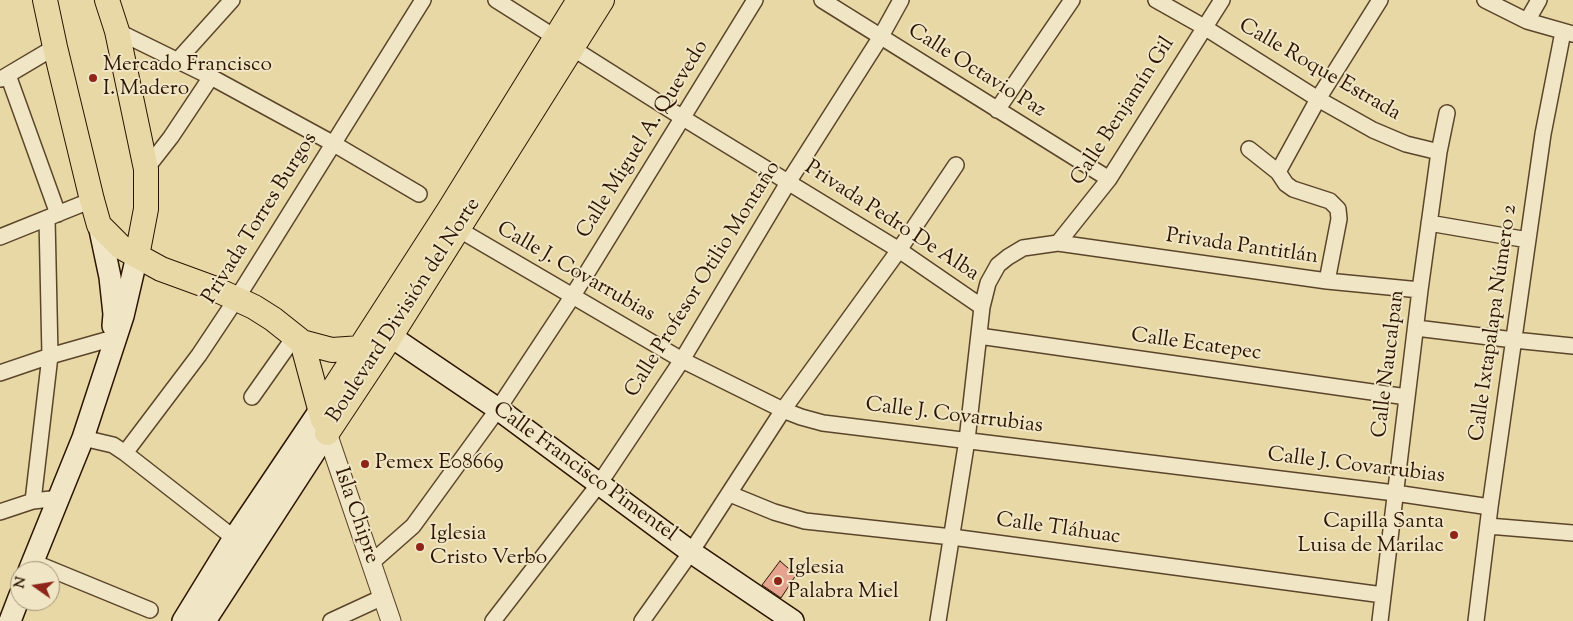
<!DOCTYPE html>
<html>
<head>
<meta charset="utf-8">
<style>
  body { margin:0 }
  #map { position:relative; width:1573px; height:621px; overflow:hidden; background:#e8d8a6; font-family:"Sorts Mill Goudy",serif }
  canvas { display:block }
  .north { position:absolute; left:10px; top:561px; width:50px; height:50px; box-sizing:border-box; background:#f0e6c5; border:1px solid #a29277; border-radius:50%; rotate:283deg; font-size:14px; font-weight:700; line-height:20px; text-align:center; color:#2c1401 }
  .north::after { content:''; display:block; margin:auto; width:18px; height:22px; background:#8f2418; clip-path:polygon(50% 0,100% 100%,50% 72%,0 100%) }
</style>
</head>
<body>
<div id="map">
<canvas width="1573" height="621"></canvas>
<div class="north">N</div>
</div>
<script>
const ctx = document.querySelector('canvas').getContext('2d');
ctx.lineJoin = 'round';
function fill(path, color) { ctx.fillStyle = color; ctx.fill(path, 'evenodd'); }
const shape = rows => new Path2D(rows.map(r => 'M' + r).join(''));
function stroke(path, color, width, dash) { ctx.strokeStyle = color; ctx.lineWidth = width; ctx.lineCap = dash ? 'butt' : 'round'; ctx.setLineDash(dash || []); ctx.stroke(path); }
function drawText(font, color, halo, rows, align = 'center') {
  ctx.font = font + ' "Sorts Mill Goudy",serif'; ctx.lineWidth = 4; ctx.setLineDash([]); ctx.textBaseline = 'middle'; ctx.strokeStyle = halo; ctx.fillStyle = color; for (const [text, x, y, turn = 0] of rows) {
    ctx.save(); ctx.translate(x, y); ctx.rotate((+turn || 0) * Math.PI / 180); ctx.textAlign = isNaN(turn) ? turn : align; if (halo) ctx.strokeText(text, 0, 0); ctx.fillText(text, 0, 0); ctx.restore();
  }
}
const building = shape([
  [780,561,796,575,781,598,762,585,780,561]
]);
const minor = shape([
  [496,0,683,118,899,250,982,307],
  [822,0,1109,179],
  [1156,0,1204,27,1318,99,1373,130,1406,144,1439,152],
  [1485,0,1527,21,1573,34],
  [1527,21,1539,0],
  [117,31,211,77,334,144,419,194],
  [178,60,232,0],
  [8,75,58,214],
  [1,79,55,47],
  [997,110,1072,0],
  [1249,149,1278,172,1286,184,1293,189,1330,201,1338,209,1339,219,1327,281],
  [146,169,171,137,211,77],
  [1278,172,1318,99,1380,0],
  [1429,223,1528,240],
  [458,229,682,360,783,410,801,417,823,423,1395,493,1490,507],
  [0,237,92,200],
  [1058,243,1109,179,1222,0],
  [1416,328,1514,340,1573,346],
  [979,336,1407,397],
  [0,373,50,356,117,337],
  [252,397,295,336],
  [83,438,113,445,125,453,234,538],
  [125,453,199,355,237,298,423,0],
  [730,494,774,512,805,521,952,537,1383,595],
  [33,501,50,356,47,218],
  [0,512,33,501,60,498],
  [1488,526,1573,533],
  [33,562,150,610],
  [371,563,413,526,498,409,572,297,755,0],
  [331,621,383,597],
  [493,621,599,484,682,360,789,181,880,38,901,0],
  [642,621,691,552,783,410,899,250,956,165],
  [938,621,967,440,982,307,988,283,998,265,1008,257,1023,248,1058,243,1327,281,1420,290],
  [1380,621,1420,290,1439,152,1447,113],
  [1476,621,1490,507,1543,134,1563,32]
]);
const tertiary = shape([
  [327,433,391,621]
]);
const secondary = shape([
  [99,225,110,277,114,314,113,326],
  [377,327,498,409,691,552,793,621],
  [29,571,83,438,123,316,137,256],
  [10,621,20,595],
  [183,621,234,538,320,410],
  [205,621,327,433]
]);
const primary = shape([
  [45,0,55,47,92,200,99,225,121,247,161,269,213,288,254,307,273,319,302,342,332,350,361,348,380,353],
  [107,0,117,31,146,169,146,209,137,256],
  [302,342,323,420],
  [320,410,449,210,579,0],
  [327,433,380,353,602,0]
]);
const markers = [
  [93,78,5,"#8f2418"],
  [365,464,5,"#8f2418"],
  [1454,535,5,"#8f2418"],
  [420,547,5,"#8f2418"],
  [778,581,5,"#8f2418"]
];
const poiNames = [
  ["Mercado Francisco",103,66],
  ["I. Madero",103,90],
  ["Pemex E08669",375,464],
  ["Capilla Santa",1444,523,"right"],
  ["Luisa de Marilac",1444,547,"right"],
  ["Iglesia",430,535],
  ["Cristo Verbo",430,559],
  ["Iglesia",788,569],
  ["Palabra Miel",788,593]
];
const streetNames = [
  ["Calle Roque Estrada",1319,71,30],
  ["Calle Octavio Paz",976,72,32],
  ["Calle Benjamín Gil",1124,112,-57],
  ["Calle Miguel A. Quevedo",644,140,-58],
  ["Privada Torres Burgos",261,219,-58],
  ["Privada Pedro De Alba",891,222,33],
  ["Privada Pantitlán",1242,248,8],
  ["Calle J. Covarrubias",575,273,30],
  ["Calle Profesor Otilio Montaño",704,280,-58],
  ["Boulevard División del Norte",405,311,-57],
  ["Calle Ixtapalapa Número 2",1495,323,-82],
  ["Calle Ecatepec",1196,346,8],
  ["Calle Naucalpan",1390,364,-83],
  ["Calle J. Covarrubias",954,417,7],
  ["Calle J. Covarrubias",1356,467,7],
  ["Calle Francisco Pimentel",584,473,36],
  ["Isla Chipre",355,516,71],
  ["Calle Tláhuac",1058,530,8]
];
fill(building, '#e5a28f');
stroke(building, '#2c1401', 1);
stroke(minor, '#5b452a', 18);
stroke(tertiary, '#5b452a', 21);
stroke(secondary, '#2c1401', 24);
stroke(primary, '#2c1401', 26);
stroke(minor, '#f0e6c5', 15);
stroke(tertiary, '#f0e6c5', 19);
stroke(secondary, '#f0e6c5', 21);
stroke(primary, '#e8d8a6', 24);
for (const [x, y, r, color] of markers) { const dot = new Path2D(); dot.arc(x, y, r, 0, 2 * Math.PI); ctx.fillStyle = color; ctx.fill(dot); stroke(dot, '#f0e6c5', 2); }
drawText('21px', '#2c1401', '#f0e6c5', poiNames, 'left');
drawText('21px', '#2c1401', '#f0e6c5', streetNames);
</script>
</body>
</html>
